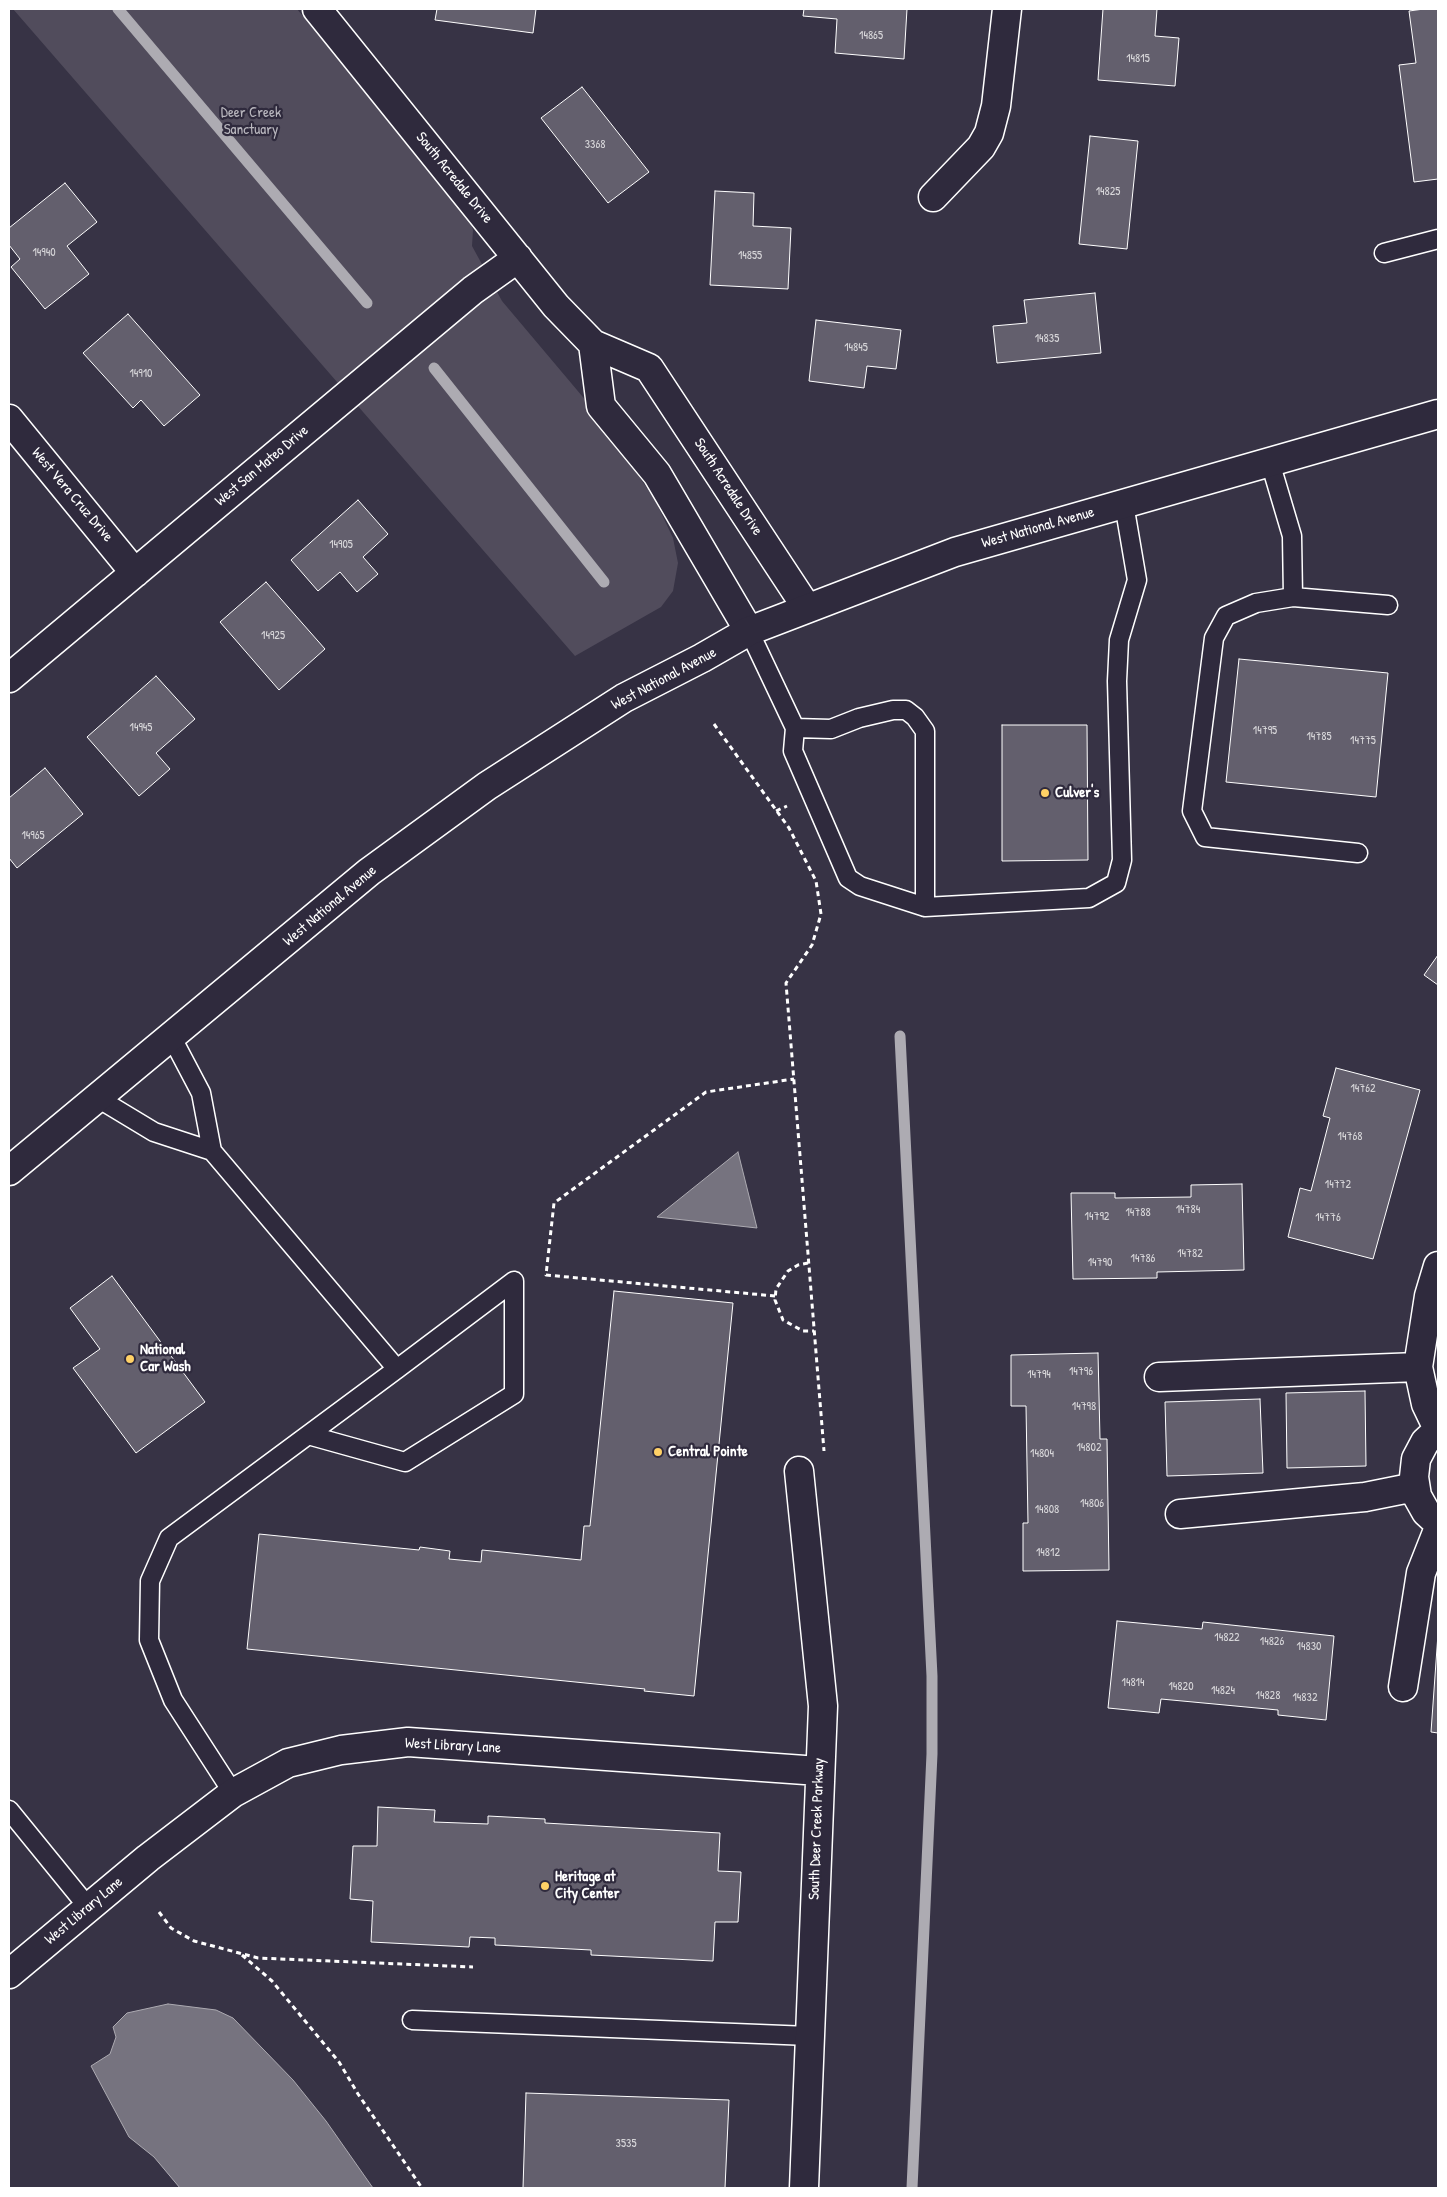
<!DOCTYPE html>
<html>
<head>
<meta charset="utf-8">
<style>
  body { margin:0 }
  #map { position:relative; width:1447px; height:2197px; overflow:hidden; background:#373345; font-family:"Patrick Hand",sans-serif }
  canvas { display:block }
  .frame { position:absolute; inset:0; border:10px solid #fff; pointer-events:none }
</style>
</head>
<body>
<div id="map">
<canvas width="1447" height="2197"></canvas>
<div class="frame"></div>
</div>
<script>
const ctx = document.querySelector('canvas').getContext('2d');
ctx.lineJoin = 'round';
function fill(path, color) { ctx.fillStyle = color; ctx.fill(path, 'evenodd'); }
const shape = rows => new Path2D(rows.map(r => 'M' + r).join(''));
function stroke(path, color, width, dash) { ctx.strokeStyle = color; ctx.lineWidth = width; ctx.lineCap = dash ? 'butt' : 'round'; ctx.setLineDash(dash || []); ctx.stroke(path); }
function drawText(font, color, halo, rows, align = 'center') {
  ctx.font = font + ' "Patrick Hand",sans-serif'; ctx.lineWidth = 4.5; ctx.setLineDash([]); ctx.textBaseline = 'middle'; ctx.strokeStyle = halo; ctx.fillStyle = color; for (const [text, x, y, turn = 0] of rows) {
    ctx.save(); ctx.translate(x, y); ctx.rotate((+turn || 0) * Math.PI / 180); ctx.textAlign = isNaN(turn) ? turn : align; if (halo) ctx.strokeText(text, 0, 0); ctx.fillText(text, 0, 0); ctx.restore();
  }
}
const green = shape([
  [13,9,297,9,468,215,473,230,472,246,502,301,593,409,655,500,673,538,678,563,673,591,661,607,575,656]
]);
const water = shape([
  [738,1152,757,1228,657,1217,738,1152],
  [168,2004,216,2010,233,2018,293,2080,326,2121,373,2188,180,2188,154,2157,129,2137,91,2066,110,2054,116,2037,113,2027,127,2013,168,2004]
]);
const stream = shape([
  [118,9,367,303],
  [434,368,604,582],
  [900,1036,932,1676,932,1754,912,2188]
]);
const building = shape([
  [437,9,536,9,533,33,435,20,437,9],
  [804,9,907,9,904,59,835,53,837,19,803,16,804,9],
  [1103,9,1157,9,1155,36,1179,38,1175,86,1098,80,1103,9],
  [1424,9,1438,9,1438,179,1414,182,1399,65,1416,63,1409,11,1424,9],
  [582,87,649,172,608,203,541,118,582,87],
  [1090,136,1138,141,1127,249,1079,244,1090,136],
  [65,183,97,222,67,246,89,274,45,309,11,267,20,259,9,245,9,228,65,183],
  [715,191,754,193,753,226,791,228,788,289,710,285,715,191],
  [1095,293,1101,353,997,363,993,326,1027,323,1024,300,1095,293],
  [128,314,200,395,164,426,141,400,133,408,83,353,128,314],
  [816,320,901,330,896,369,867,366,864,388,809,381,816,320],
  [358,500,388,534,363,557,378,574,357,592,340,572,318,591,291,560,358,500],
  [266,582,325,649,279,690,220,622,266,582],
  [1239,659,1388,673,1376,797,1226,782,1239,659],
  [156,676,195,719,156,753,170,769,139,796,87,737,156,676],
  [1002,725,1087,725,1088,860,1002,861,1002,725],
  [45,768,83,814,17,868,9,858,9,798,45,768],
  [1438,955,1438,985,1424,975,1438,955],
  [1336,1068,1420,1090,1373,1259,1288,1237,1300,1188,1311,1191,1330,1118,1323,1116,1336,1068],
  [1242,1184,1244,1270,1157,1272,1157,1278,1073,1279,1071,1193,1115,1193,1115,1198,1191,1197,1191,1185,1242,1184],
  [112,1276,205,1402,136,1453,73,1368,100,1349,70,1308,112,1276],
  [614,1291,733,1303,694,1696,644,1691,645,1689,247,1649,259,1534,419,1550,420,1547,450,1551,449,1559,481,1562,482,1550,581,1560,584,1526,590,1526,614,1291],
  [1098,1353,1100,1439,1107,1439,1109,1570,1023,1571,1023,1523,1028,1523,1026,1406,1011,1406,1011,1355,1098,1353],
  [1365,1391,1366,1466,1287,1468,1286,1393,1365,1391],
  [1260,1399,1263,1473,1167,1476,1165,1402,1260,1399],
  [1117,1621,1202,1629,1203,1622,1334,1636,1326,1720,1278,1715,1278,1710,1161,1699,1159,1713,1108,1708,1117,1621],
  [1438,1634,1438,1733,1431,1732,1438,1634],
  [378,1807,435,1810,434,1822,488,1824,488,1816,545,1819,545,1823,720,1833,718,1871,741,1872,738,1922,715,1922,713,1961,591,1955,591,1950,495,1945,495,1938,470,1937,469,1947,371,1942,373,1901,350,1899,353,1846,377,1846,378,1807],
  [526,2093,729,2100,725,2188,523,2188,526,2093]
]);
const path = shape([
  [714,724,789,828,816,881,821,914,812,945,786,983,824,1451],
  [776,811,787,806],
  [808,1263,798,1265,788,1271,776,1289,775,1300,783,1320,803,1331,814,1331],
  [775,1296,546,1275,554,1203,706,1092,794,1079],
  [159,1912,171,1928,194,1941,258,1958,473,1967],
  [242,1955,272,1981,339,2062,358,2094,422,2188]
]);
const service = shape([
  [1384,253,1438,239],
  [1270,462,1292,536,1293,597,1256,603,1226,616,1214,638,1192,811,1205,837,1358,853],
  [1293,597,1388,605],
  [749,631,795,728,793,751,848,878,860,886,925,907,1089,898,1116,883,1122,860,1117,681,1119,640,1137,580,1124,504],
  [795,728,831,729,859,718,893,710,906,710,915,717,925,731,925,907],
  [171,1036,201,1093,212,1151,397,1369],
  [96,1097,154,1132,212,1151],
  [233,1793,173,1700,149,1640,150,1581,169,1538,308,1435,397,1369,514,1281,514,1394,405,1462,308,1435],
  [9,1810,88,1907],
  [412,2020,809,2036]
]);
const minor = shape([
  [317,9,556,306,593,344,649,368,807,608],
  [933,197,981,147,989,133,996,106,1007,9],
  [593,344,601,406,657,474,749,631],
  [9,419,135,573],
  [9,678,473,290,518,258],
  [1438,1266,1429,1296,1418,1367,1426,1404,1438,1429],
  [1159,1377,1418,1367],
  [1438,1430,1425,1442,1416,1459,1414,1477,1417,1496,1426,1512,1438,1523],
  [799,1471,823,1706,804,2188],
  [1180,1514,1365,1497,1415,1487],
  [1403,1687,1421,1573,1438,1530],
  [9,1974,148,1858,233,1793,288,1763,341,1750,408,1742,819,1771]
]);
const secondary = shape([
  [9,1171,369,872,487,786,624,698,702,658,749,631,955,552,1438,414]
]);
const markers = [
  [1045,793,5,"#ffd166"],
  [130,1359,5,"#ffd166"],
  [658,1452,5,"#ffd166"],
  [545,1886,5,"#ffd166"]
];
const numberNames = [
  ["14865",871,36],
  ["14815",1138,59],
  ["3368",595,145],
  ["14825",1108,192],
  ["14940",44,253],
  ["14855",750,256],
  ["14835",1047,339],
  ["14845",856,348],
  ["14910",141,374],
  ["14905",341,545],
  ["14925",273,636],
  ["14945",141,728],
  ["14795",1265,731],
  ["14785",1319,737],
  ["14775",1363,741],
  ["14965",33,836],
  ["14762",1363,1089],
  ["14768",1350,1137],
  ["14772",1338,1185],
  ["14784",1188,1210],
  ["14788",1138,1213],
  ["14792",1097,1217],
  ["14776",1328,1218],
  ["14782",1190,1254],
  ["14786",1143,1259],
  ["14790",1100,1263],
  ["14796",1081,1372],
  ["14794",1039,1375],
  ["14798",1084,1407],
  ["14802",1089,1448],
  ["14804",1042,1454],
  ["14806",1092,1504],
  ["14808",1047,1510],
  ["14812",1048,1553],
  ["14822",1227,1638],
  ["14826",1272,1642],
  ["14830",1309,1647],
  ["14814",1133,1683],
  ["14820",1181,1687],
  ["14824",1223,1691],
  ["14828",1268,1696],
  ["14832",1305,1698],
  ["3535",626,2144]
];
const parkNames = [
  ["Deer Creek",251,113],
  ["Sanctuary",251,130]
];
const streetNames = [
  ["South Acredale Drive",454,178,51],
  ["West San Mateo Drive",262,466,-40],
  ["South Acredale Drive",728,487,57],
  ["West Vera Cruz Drive",72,495,50],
  ["West National Avenue",1038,528,-16],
  ["West National Avenue",664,679,-28],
  ["West National Avenue",330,906,-40],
  ["West Library Lane",453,1746,3],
  ["South Deer Creek Parkway",817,1829,-88],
  ["West Library Lane",84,1911,-40]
];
const poiNames = [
  ["Culver's",1055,793],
  ["National",140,1350],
  ["Car Wash",140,1367],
  ["Central Pointe",668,1452],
  ["Heritage at",555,1877],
  ["City Center",555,1894]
];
fill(green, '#514c5c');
fill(water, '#76737f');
stroke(water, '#adabb2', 1);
stroke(stream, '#adabb2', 11);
fill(building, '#635f6d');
stroke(building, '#fff', 1);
stroke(service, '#fff', 21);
stroke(minor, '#fff', 31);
stroke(secondary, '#fff', 31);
stroke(path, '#fff', 3, [5, 4]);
stroke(service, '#2f2a3d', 18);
stroke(minor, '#2f2a3d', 28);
stroke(secondary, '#2f2a3d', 28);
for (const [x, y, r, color] of markers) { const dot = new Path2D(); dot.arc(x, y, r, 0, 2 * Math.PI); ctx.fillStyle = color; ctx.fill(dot); stroke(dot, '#2f2a3d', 2); }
drawText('12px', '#d8d7da', null, numberNames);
drawText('15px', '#b9b7be', '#2f2a3d', parkNames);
drawText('15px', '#fff', '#2f2a3d', streetNames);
drawText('bold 15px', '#fff', '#2f2a3d', poiNames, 'left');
</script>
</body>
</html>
